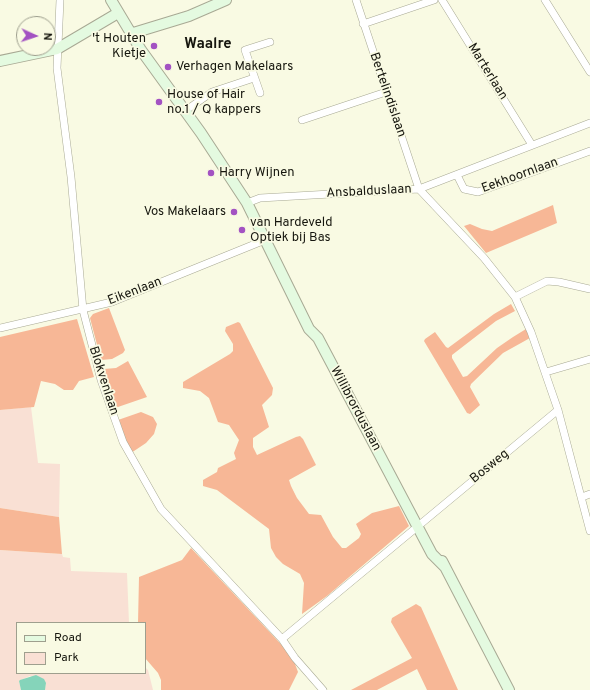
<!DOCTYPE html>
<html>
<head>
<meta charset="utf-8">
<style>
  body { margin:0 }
  #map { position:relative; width:590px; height:690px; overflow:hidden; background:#f9fae3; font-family:Overpass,sans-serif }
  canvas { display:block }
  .legend { position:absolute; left:16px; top:622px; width:130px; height:52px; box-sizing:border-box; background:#f9fae3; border:1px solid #9e9f8e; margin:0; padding:5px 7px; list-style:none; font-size:12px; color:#16160e }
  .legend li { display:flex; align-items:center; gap:8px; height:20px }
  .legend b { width:20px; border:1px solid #9e9f8e }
  .north { position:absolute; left:16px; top:16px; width:40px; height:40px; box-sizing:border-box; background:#f9fae3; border:1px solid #9e9f8e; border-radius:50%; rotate:93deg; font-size:11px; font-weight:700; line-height:16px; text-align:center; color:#16160e }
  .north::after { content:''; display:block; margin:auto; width:14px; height:18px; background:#a352c2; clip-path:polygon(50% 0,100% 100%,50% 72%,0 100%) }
</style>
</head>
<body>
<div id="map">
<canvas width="590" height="690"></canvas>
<ul class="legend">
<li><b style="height:5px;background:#e4fae0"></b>Road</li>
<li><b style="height:11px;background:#f9e0d4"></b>Park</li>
</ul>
<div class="north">N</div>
</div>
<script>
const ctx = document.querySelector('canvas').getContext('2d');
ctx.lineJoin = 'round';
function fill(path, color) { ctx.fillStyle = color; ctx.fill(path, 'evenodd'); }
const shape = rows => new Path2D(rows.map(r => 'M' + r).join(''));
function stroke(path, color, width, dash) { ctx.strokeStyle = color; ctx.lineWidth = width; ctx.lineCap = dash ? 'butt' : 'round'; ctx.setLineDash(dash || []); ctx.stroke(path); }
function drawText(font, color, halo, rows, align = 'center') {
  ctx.font = font + ' Overpass,sans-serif'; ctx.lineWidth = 3.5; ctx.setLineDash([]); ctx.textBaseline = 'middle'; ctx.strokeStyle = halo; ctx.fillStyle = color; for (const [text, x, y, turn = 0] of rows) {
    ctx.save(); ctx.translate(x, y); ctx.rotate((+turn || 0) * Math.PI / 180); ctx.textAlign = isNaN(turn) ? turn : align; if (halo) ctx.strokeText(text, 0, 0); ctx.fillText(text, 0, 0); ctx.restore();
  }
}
const green = shape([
  [31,407,38,463,60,464,59,517,0,508,0,410],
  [0,550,62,554,63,557,70,558,71,571,127,573,129,623,17,623,17,673,145,673,145,667,148,670,153,690,45,690,46,683,30,676,19,681,21,690,0,690]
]);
const forest = shape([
  [553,205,557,223,486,253,464,226,470,224,482,229,492,231],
  [511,304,515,311,496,321,452,355,452,358,463,377,467,376,497,348,513,337,526,329,530,338,503,353,471,384,470,387,480,405,470,414,467,413,424,341,425,339,435,332,446,347,448,348,494,314],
  [109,308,125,350,123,353,112,359,101,360,90,318,93,314],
  [77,319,94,377,79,381,73,390,64,390,55,384,41,381,34,407,0,410,0,337],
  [238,322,240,323,273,388,272,395,262,405,269,427,253,438,253,447,257,455,296,437,300,436,303,439,316,465,289,480,291,486,297,498,309,514,321,515,333,537,342,548,346,548,359,538,361,534,356,524,372,513,399,506,409,526,327,596,302,614,304,583,300,574,283,564,276,557,271,548,269,529,217,490,203,486,203,480,217,472,218,468,236,459,234,453,239,440,229,425,218,422,209,398,200,391,183,388,183,382,230,354,233,351,233,344,225,331,226,327],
  [128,361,147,397,115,408,104,369,116,368],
  [141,412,153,417,157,424,154,434,146,443,131,453,118,420],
  [0,508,59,517,62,554,0,550],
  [191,548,292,656,298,672,289,690,161,690,161,680,158,673,145,658,145,623,138,623,139,577,182,560],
  [416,604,421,607,458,690,427,690,417,669,377,690,351,690,412,658,391,622,392,618]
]);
const water = shape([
  [36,675,44,679,46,683,45,690,21,690,19,681,20,680]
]);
const street = shape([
  [60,0,57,68,71,177,83,310,101,380,123,442,161,509,282,639,295,658,323,690],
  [356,0,419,189,590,123],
  [442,0,532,145],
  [545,0,590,72],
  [363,24,434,0],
  [260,93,245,50,270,42],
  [185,111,212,92,254,78],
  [302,120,386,92],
  [457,175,464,189,478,192,590,151],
  [247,203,260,198,419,189,484,258,515,297,531,332,558,410,590,531],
  [515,297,547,281,559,282,590,289],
  [0,328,112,302,265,240],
  [546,372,590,359],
  [582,497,590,494],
  [282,639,558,410]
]);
const secondary = shape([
  [111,0,141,50,201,133,247,203,309,329,318,338,432,554,445,567],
  [130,34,189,16,226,0],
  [0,61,57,49,118,13],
  [442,561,509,690]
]);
const markers = [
  [154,46,4,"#a352c2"],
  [168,67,4,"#a352c2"],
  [159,102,4,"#a352c2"],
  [211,173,4,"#a352c2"],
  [234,212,4,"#a352c2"],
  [242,230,4,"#a352c2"]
];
const poiNames = [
  ["'t Houten",146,39,"right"],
  ["Kietje",146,54,"right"],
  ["Verhagen Makelaars",176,67],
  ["House of Hair",167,95],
  ["no.1 / Q kappers",167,110],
  ["Harry Wijnen",219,173],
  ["Vos Makelaars",226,212,"right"],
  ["van Hardeveld",250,223],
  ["Optiek bij Bas",250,238]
];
const streetNames = [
  ["Marterlaan",487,72,58],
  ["Bertelindislaan",387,95,71],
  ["Eekhoornlaan",520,176,-20],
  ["Ansbalduslaan",369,192,-3],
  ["Eikenlaan",135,292,-21],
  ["Blokvenlaan",103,381,72],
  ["Willibrorduslaan",355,409,62],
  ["Bosweg",490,467,-39]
];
const quarterNames = [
  ["Waalre",208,45]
];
fill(green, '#f9e0d4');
fill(forest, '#f7b796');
fill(water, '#85d4ba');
stroke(street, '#a8a994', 8);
stroke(secondary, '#a8a994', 12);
stroke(street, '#fff', 7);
stroke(secondary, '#e4fae0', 10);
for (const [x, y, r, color] of markers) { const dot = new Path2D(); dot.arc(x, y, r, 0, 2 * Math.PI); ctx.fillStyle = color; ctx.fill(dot); stroke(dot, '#f9fae3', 1.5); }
drawText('13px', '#16160e', '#f9fae3', poiNames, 'left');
drawText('13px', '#16160e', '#f9fae3', streetNames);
drawText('bold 15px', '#16160e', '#f9fae3', quarterNames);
</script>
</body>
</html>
